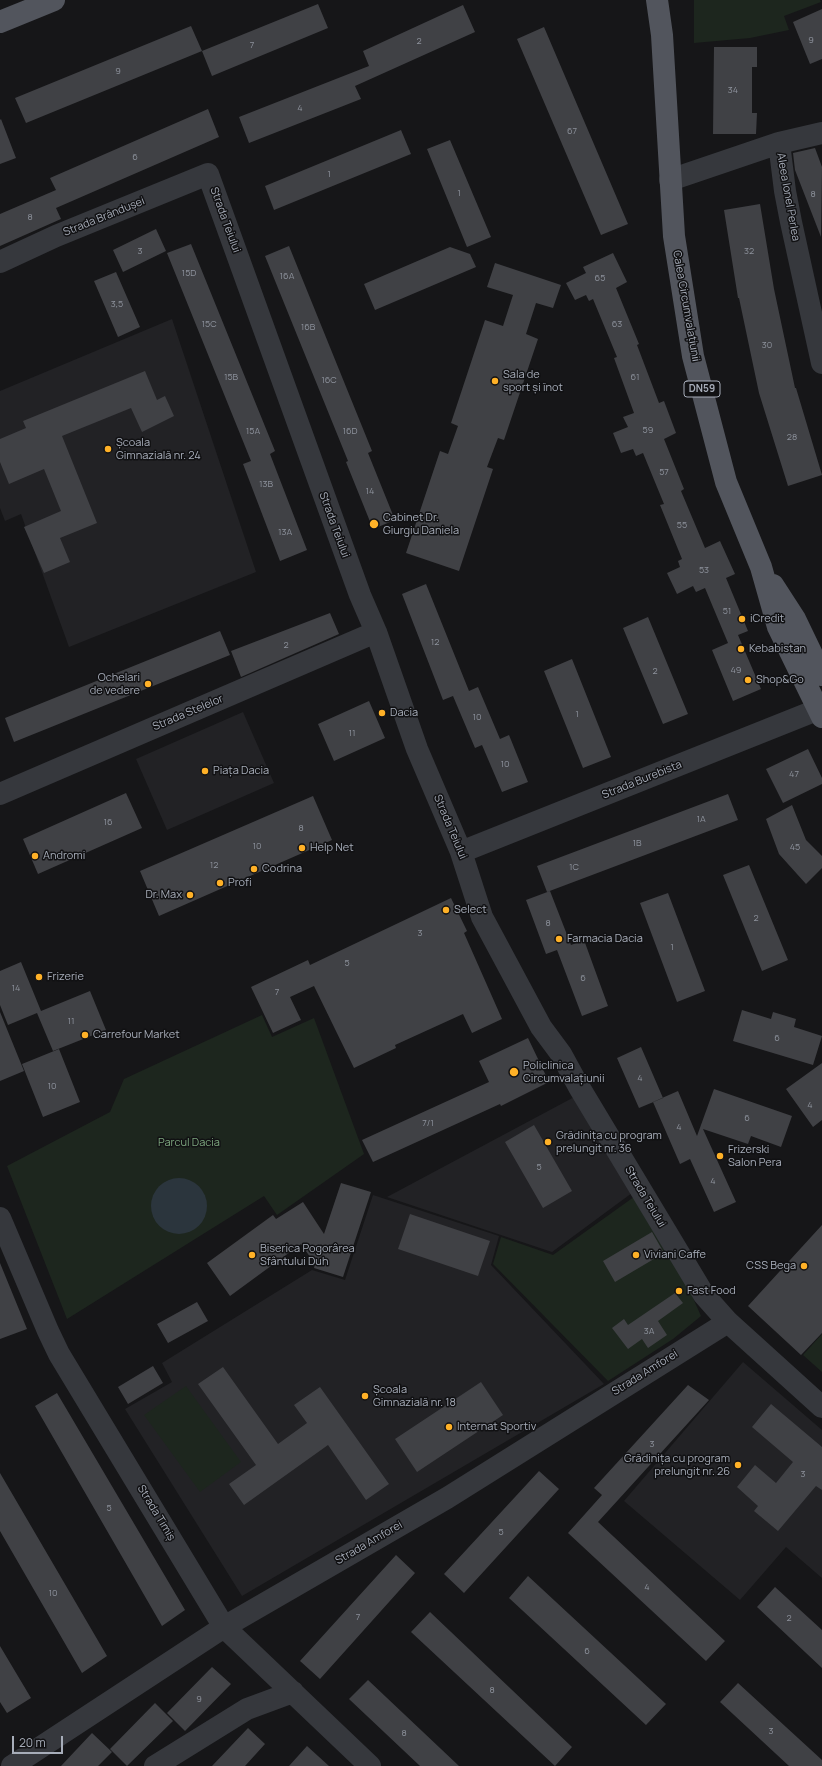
<!DOCTYPE html>
<html>
<head>
<meta charset="utf-8">
<style>
  body { margin:0 }
  #map { position:relative; width:822px; height:1766px; overflow:hidden; background:#161618; font-family:Manrope,sans-serif }
  canvas { display:block }
  .scale { position:absolute; left:12px; top:1736px; width:51px; height:18px; box-sizing:border-box; border:2px solid #a7adb9; border-top:0; padding-left:5px; font-size:12px; line-height:14px; white-space:nowrap; color:#a7adb9; -webkit-text-stroke:3px #111113; paint-order:stroke }
</style>
</head>
<body>
<div id="map">
<canvas width="822" height="1766"></canvas>
<div class="scale">20 m</div>
</div>
<script>
const ctx = document.querySelector('canvas').getContext('2d');
ctx.lineJoin = 'round';
function fill(path, color) { ctx.fillStyle = color; ctx.fill(path, 'evenodd'); }
const shape = rows => new Path2D(rows.map(r => 'M' + r).join(''));
function stroke(path, color, width, dash) { ctx.strokeStyle = color; ctx.lineWidth = width; ctx.lineCap = dash ? 'butt' : 'round'; ctx.setLineDash(dash || []); ctx.stroke(path); }
function drawText(font, color, halo, rows, align = 'center') {
  ctx.font = font + ' Manrope,sans-serif'; ctx.lineWidth = 3; ctx.setLineDash([]); ctx.textBaseline = 'middle'; ctx.strokeStyle = halo; ctx.fillStyle = color; for (const [text, x, y, turn = 0] of rows) {
    ctx.save(); ctx.translate(x, y); ctx.rotate((+turn || 0) * Math.PI / 180); ctx.textAlign = isNaN(turn) ? turn : align; if (halo) ctx.strokeText(text, 0, 0); ctx.fillText(text, 0, 0); ctx.restore();
  }
}
const built = shape([
  [172,319,256,572,69,647,21,514,5,521,0,508,0,391],
  [243,712,274,783,167,830,136,759],
  [578,1095,636,1190,552,1252,387,1197],
  [373,1195,499,1236,491,1265,604,1384,242,1596,125,1409,172,1382,162,1363,312,1270,345,1280],
  [743,1362,822,1430,822,1578,786,1547,740,1600,624,1501]
]);
const green = shape([
  [694,0,820,0,821,2,784,16,789,30,750,38,694,43],
  [262,1015,272,1037,314,1018,364,1154,277,1215,264,1196,67,1319,7,1166,110,1112,124,1079],
  [638,1194,677,1262,701,1316,673,1339,608,1381,493,1264,501,1237,553,1255],
  [822,1334,822,1372,803,1355],
  [186,1386,241,1462,200,1492,144,1415]
]);
const water = shape([
  '151 1206a28 28 0 1 1 56 0a28 28 0 1 1-56 0Z'
]);
const building = shape([
  [318,4,328,28,212,76,202,51],
  [463,5,475,32,355,86,361,99,249,143,239,117,369,66,363,51],
  [822,9,822,59,810,64,793,22],
  [191,26,202,51,26,123,15,98],
  [544,27,628,224,601,235,517,39],
  [714,47,757,47,757,67,752,67,752,113,757,113,756,134,713,134],
  [208,109,219,137,56,208,61,219,0,246,0,214,56,190,50,178],
  [1,119,16,158,0,164,0,120],
  [401,130,411,154,274,210,265,186],
  [450,140,491,237,467,247,427,149],
  [815,148,822,167,821,237,795,170,793,153],
  [760,204,774,289,795,388,796,388,822,475,788,486,759,393,739,298,738,298,724,210],
  [156,229,166,251,123,272,113,250],
  [191,244,275,451,270,454,307,550,280,561,243,464,251,461,167,253],
  [289,246,372,451,368,453,395,520,373,529,346,462,348,461,265,256],
  [450,247,470,254,476,267,375,310,364,284],
  [613,253,627,282,616,288,639,344,637,345,659,403,664,401,676,433,664,439,684,489,681,491,705,548,720,541,735,574,726,578,748,631,738,635,761,689,733,701,712,650,728,643,705,588,696,592,693,586,677,594,667,573,680,567,678,561,682,559,660,505,664,504,643,453,636,456,633,449,621,453,613,433,628,427,623,417,634,413,614,358,617,357,593,299,589,301,586,295,575,300,566,283,586,273,583,267],
  [495,263,561,285,553,308,536,303,526,334,538,339,504,440,498,438,487,467,493,469,459,571,406,553,440,451,448,454,458,426,451,423,485,320,503,326,513,295,487,287],
  [116,272,140,327,118,337,94,281],
  [145,371,157,400,165,396,174,416,142,432,131,408,62,436,97,523,60,538,70,562,44,573,24,527,61,511,44,469,9,484,0,462,0,439,26,428,23,421],
  [426,584,469,691,478,687,500,739,509,735,528,782,502,792,482,745,475,748,453,696,443,700,402,594],
  [330,613,339,634,241,677,231,651],
  [648,617,688,714,663,724,623,628],
  [220,631,230,655,14,742,5,718],
  [572,659,611,757,583,768,544,671],
  [369,701,385,738,334,761,318,724],
  [808,749,822,778,822,784,783,803,766,769],
  [126,793,142,828,38,874,23,839],
  [728,794,738,820,547,892,537,866],
  [313,796,332,840,159,916,140,871],
  [792,805,806,840,822,856,822,868,806,884,779,854,766,819],
  [749,865,788,960,762,971,723,875],
  [550,891,571,945,584,940,608,1006,582,1016,557,950,546,954,526,900],
  [668,893,705,991,677,1002,640,903],
  [451,898,467,931,464,933,502,1019,472,1033,463,1014,395,1045,396,1048,354,1068,314,986,290,997,301,1020,273,1033,251,987,308,960,310,965],
  [21,962,41,1011,90,991,106,1030,53,1051,37,1013,8,1025,0,1005,0,971],
  [742,1010,771,1019,773,1012,796,1019,794,1027,822,1036,813,1065,733,1041],
  [0,1012,24,1071,0,1081],
  [528,1038,549,1082,501,1106,500,1104,373,1162,362,1140,489,1082,479,1061],
  [641,1047,663,1098,639,1108,617,1058],
  [59,1049,80,1102,43,1117,22,1064],
  [822,1063,822,1120,813,1127,786,1089],
  [714,1089,792,1116,781,1147,751,1136,748,1144,703,1129,736,1202,714,1212,690,1159,680,1164,653,1102,678,1091,697,1136],
  [534,1125,572,1191,543,1208,505,1142],
  [341,1183,371,1192,343,1277,314,1268,315,1264,301,1244,230,1296,207,1263,273,1215,276,1219,303,1202,324,1234],
  [410,1214,490,1241,478,1276,398,1249],
  [822,1225,822,1333,801,1355,748,1306],
  [652,1232,664,1253,615,1282,603,1261],
  [0,1263,27,1329,0,1339],
  [675,1293,683,1303,658,1321,667,1335,648,1348,642,1339,628,1349,612,1328,624,1319,628,1325],
  [197,1302,208,1321,168,1343,157,1324],
  [153,1366,163,1383,128,1404,118,1387],
  [223,1367,278,1444,307,1423,294,1405,320,1387,389,1484,366,1500,328,1445,244,1505,229,1484,256,1465,198,1384],
  [481,1382,503,1415,417,1472,395,1439],
  [688,1385,709,1400,598,1522,725,1641,706,1661,568,1533,602,1495,594,1488],
  [57,1393,185,1610,162,1626,35,1406],
  [771,1404,822,1447,822,1490,816,1486,778,1531,754,1511,758,1506,737,1487,755,1465,776,1483,793,1462,752,1427],
  [539,1471,559,1489,464,1593,444,1574],
  [0,1473,107,1656,82,1673,0,1531],
  [396,1555,415,1573,320,1679,300,1661],
  [528,1576,666,1704,646,1725,509,1598],
  [775,1587,822,1630,822,1668,757,1607],
  [430,1612,572,1747,555,1766,411,1632],
  [0,1646,31,1698,7,1713,0,1702],
  [212,1667,231,1684,185,1731,167,1713],
  [368,1680,459,1766,420,1766,349,1699],
  [738,1683,822,1760,822,1766,789,1766,720,1702],
  [155,1703,173,1721,127,1766,110,1749],
  [248,1728,265,1744,245,1766,212,1766],
  [92,1733,112,1752,98,1766,61,1766],
  [307,1746,329,1766,289,1766]
]);
const minor = shape([
  [779,143,785,191,791,222,822,363],
  [670,180,779,143,822,133],
  [0,262,56,236,208,174,360,595,376,632,417,749,461,852,482,917,541,1027,561,1054,579,1087,704,1295,728,1322,822,1407],
  [0,794,376,632],
  [461,852,822,708],
  [0,1218,48,1331,59,1354,224,1627,370,1766],
  [12,1766,224,1627,447,1498,728,1322],
  [155,1766,247,1709,293,1692]
]);
const major = shape([
  [657,0,662,35,674,236,693,356,726,482,761,567,778,627,822,717],
  [0,22,54,0],
  [773,585,795,619,822,675]
]);
const markers = [
  [495,381,4,"#ffb127"],
  [108,449,4,"#ffb127"],
  [374,524,5,"#ffb127"],
  [742,619,4,"#ffb127"],
  [741,649,4,"#ffb127"],
  [748,680,4,"#ffb127"],
  [148,684,4,"#ffb127"],
  [382,713,4,"#ffb127"],
  [205,771,4,"#ffb127"],
  [302,848,4,"#ffb127"],
  [35,856,4,"#ffb127"],
  [254,869,4,"#ffb127"],
  [220,883,4,"#ffb127"],
  [190,895,4,"#ffb127"],
  [446,910,4,"#ffb127"],
  [559,939,4,"#ffb127"],
  [39,977,4,"#ffb127"],
  [85,1035,4,"#ffb127"],
  [514,1072,5,"#ffb127"],
  [548,1142,4,"#ffb127"],
  [720,1156,4,"#ffb127"],
  [252,1255,4,"#ffb127"],
  [636,1255,4,"#ffb127"],
  [804,1266,4,"#ffb127"],
  [679,1291,4,"#ffb127"],
  [365,1396,4,"#ffb127"],
  [449,1427,4,"#ffb127"],
  [738,1465,4,"#ffb127"]
];
const numberNames = [
  ["9",811,40],
  ["2",419,41],
  ["7",252,45],
  ["9",118,71],
  ["34",733,90],
  ["4",300,108],
  ["67",572,131],
  ["6",135,157],
  ["1",329,174],
  ["1",459,193],
  ["8",813,194],
  ["8",30,217],
  ["3",140,251],
  ["32",749,251],
  ["15D",189,273],
  ["16A",287,276],
  ["65",600,278],
  ["3,5",117,304],
  ["15C",209,324],
  ["63",617,324],
  ["16B",308,327],
  ["30",767,345],
  ["15B",231,377],
  ["61",635,377],
  ["16C",329,380],
  ["59",648,430],
  ["15A",253,431],
  ["16D",350,431],
  ["28",792,437],
  ["57",664,472],
  ["13B",266,484],
  ["14",370,491],
  ["55",682,525],
  ["13A",285,532],
  ["53",704,570],
  ["51",727,611],
  ["12",435,642],
  ["2",286,645],
  ["49",736,670],
  ["2",655,671],
  ["1",577,714],
  ["10",477,717],
  ["11",352,733],
  ["10",505,764],
  ["47",794,774],
  ["1A",701,819],
  ["16",108,822],
  ["8",301,828],
  ["1B",637,843],
  ["10",257,846],
  ["45",795,847],
  ["12",214,865],
  ["1C",574,867],
  ["2",756,918],
  ["8",548,923],
  ["3",420,933],
  ["1",672,947],
  ["5",347,963],
  ["6",583,978],
  ["14",16,988],
  ["7",277,992],
  ["11",71,1021],
  ["6",777,1038],
  ["4",640,1078],
  ["10",52,1086],
  ["4",810,1105],
  ["6",747,1118],
  ["7/1",428,1123],
  ["4",679,1127],
  ["5",539,1167],
  ["4",713,1181],
  ["3A",649,1331],
  ["3",652,1444],
  ["3",803,1474],
  ["5",109,1508],
  ["5",501,1532],
  ["4",647,1587],
  ["10",53,1593],
  ["7",358,1617],
  ["2",789,1618],
  ["6",587,1651],
  ["8",492,1690],
  ["9",199,1699],
  ["3",771,1731],
  ["8",404,1733]
];
const shields = [
  [702,389,36]
];
const shieldNames = [
  ["DN59",702,389]
];
const streetNames = [
  ["Aleea Ionel Perlea",788,197,80],
  ["Strada Brândușei",104,217,-22],
  ["Strada Teiului",225,220,70],
  ["Calea Circumvalațiunii",686,306,80],
  ["Strada Teiului",334,525,70],
  ["Strada Stelelor",188,713,-23],
  ["Strada Burebista",642,780,-22],
  ["Strada Teiului",450,827,67],
  ["Strada Teiului",645,1197,59],
  ["Strada Amforei",645,1373,-32],
  ["Strada Timiș",156,1513,59],
  ["Strada Amforei",369,1543,-30]
];
const poiNames = [
  ["Sala de",503,375],
  ["sport și înot",503,388],
  ["Școala",116,443],
  ["Gimnazială nr. 24",116,456],
  ["Cabinet Dr.",383,518],
  ["Giurgiu Daniela",383,531],
  ["iCredit",750,619],
  ["Kebabistan",749,649],
  ["Ochelari",140,678,"right"],
  ["de vedere",140,691,"right"],
  ["Shop&Go",756,680],
  ["Dacia",390,713],
  ["Piața Dacia",213,771],
  ["Help Net",310,848],
  ["Andromi",43,856],
  ["Codrina",262,869],
  ["Profi",228,883],
  ["Dr. Max",182,895,"right"],
  ["Select",454,910],
  ["Farmacia Dacia",567,939],
  ["Frizerie",47,977],
  ["Carrefour Market",93,1035],
  ["Policlinica",523,1066],
  ["Circumvalațiunii",523,1079],
  ["Grădinița cu program",556,1136],
  ["prelungit nr. 36",556,1149],
  ["Frizerski",728,1150],
  ["Salon Pera",728,1163],
  ["Biserica Pogorârea",260,1249],
  ["Sfântului Duh",260,1262],
  ["Viviani Caffe",644,1255],
  ["CSS Bega",796,1266,"right"],
  ["Fast Food",687,1291],
  ["Școala",373,1390],
  ["Gimnazială nr. 18",373,1403],
  ["Internat Sportiv",457,1427],
  ["Grădinița cu program",730,1459,"right"],
  ["prelungit nr. 26",730,1472,"right"]
];
const parkNames = [
  ["Parcul Dacia",189,1143]
];
fill(built, '#222225');
fill(green, '#1d261e');
fill(water, '#2b353d');
fill(building, '#404145');
stroke(minor, '#36383d', 22);
stroke(major, '#52555d', 22);
for (const [x, y, r, color] of markers) { const dot = new Path2D(); dot.arc(x, y, r, 0, 2 * Math.PI); ctx.fillStyle = color; ctx.fill(dot); stroke(dot, '#111113', 1.5); }
drawText('9px', '#8d929c', null, numberNames);
for (const [x, y, w] of shields) { const box = new Path2D(); box.roundRect(x - w / 2, y - 8, w, 16, 3); ctx.fillStyle = '#111113'; ctx.fill(box); stroke(box, '#a7adb9', 1); }
drawText('bold 10px', '#a7adb9', null, shieldNames);
drawText('11px', '#a7adb9', '#111113', streetNames);
drawText('11px', '#a7adb9', '#111113', poiNames, 'left');
drawText('11px', '#7ca67e', '#111113', parkNames);
</script>
</body>
</html>
